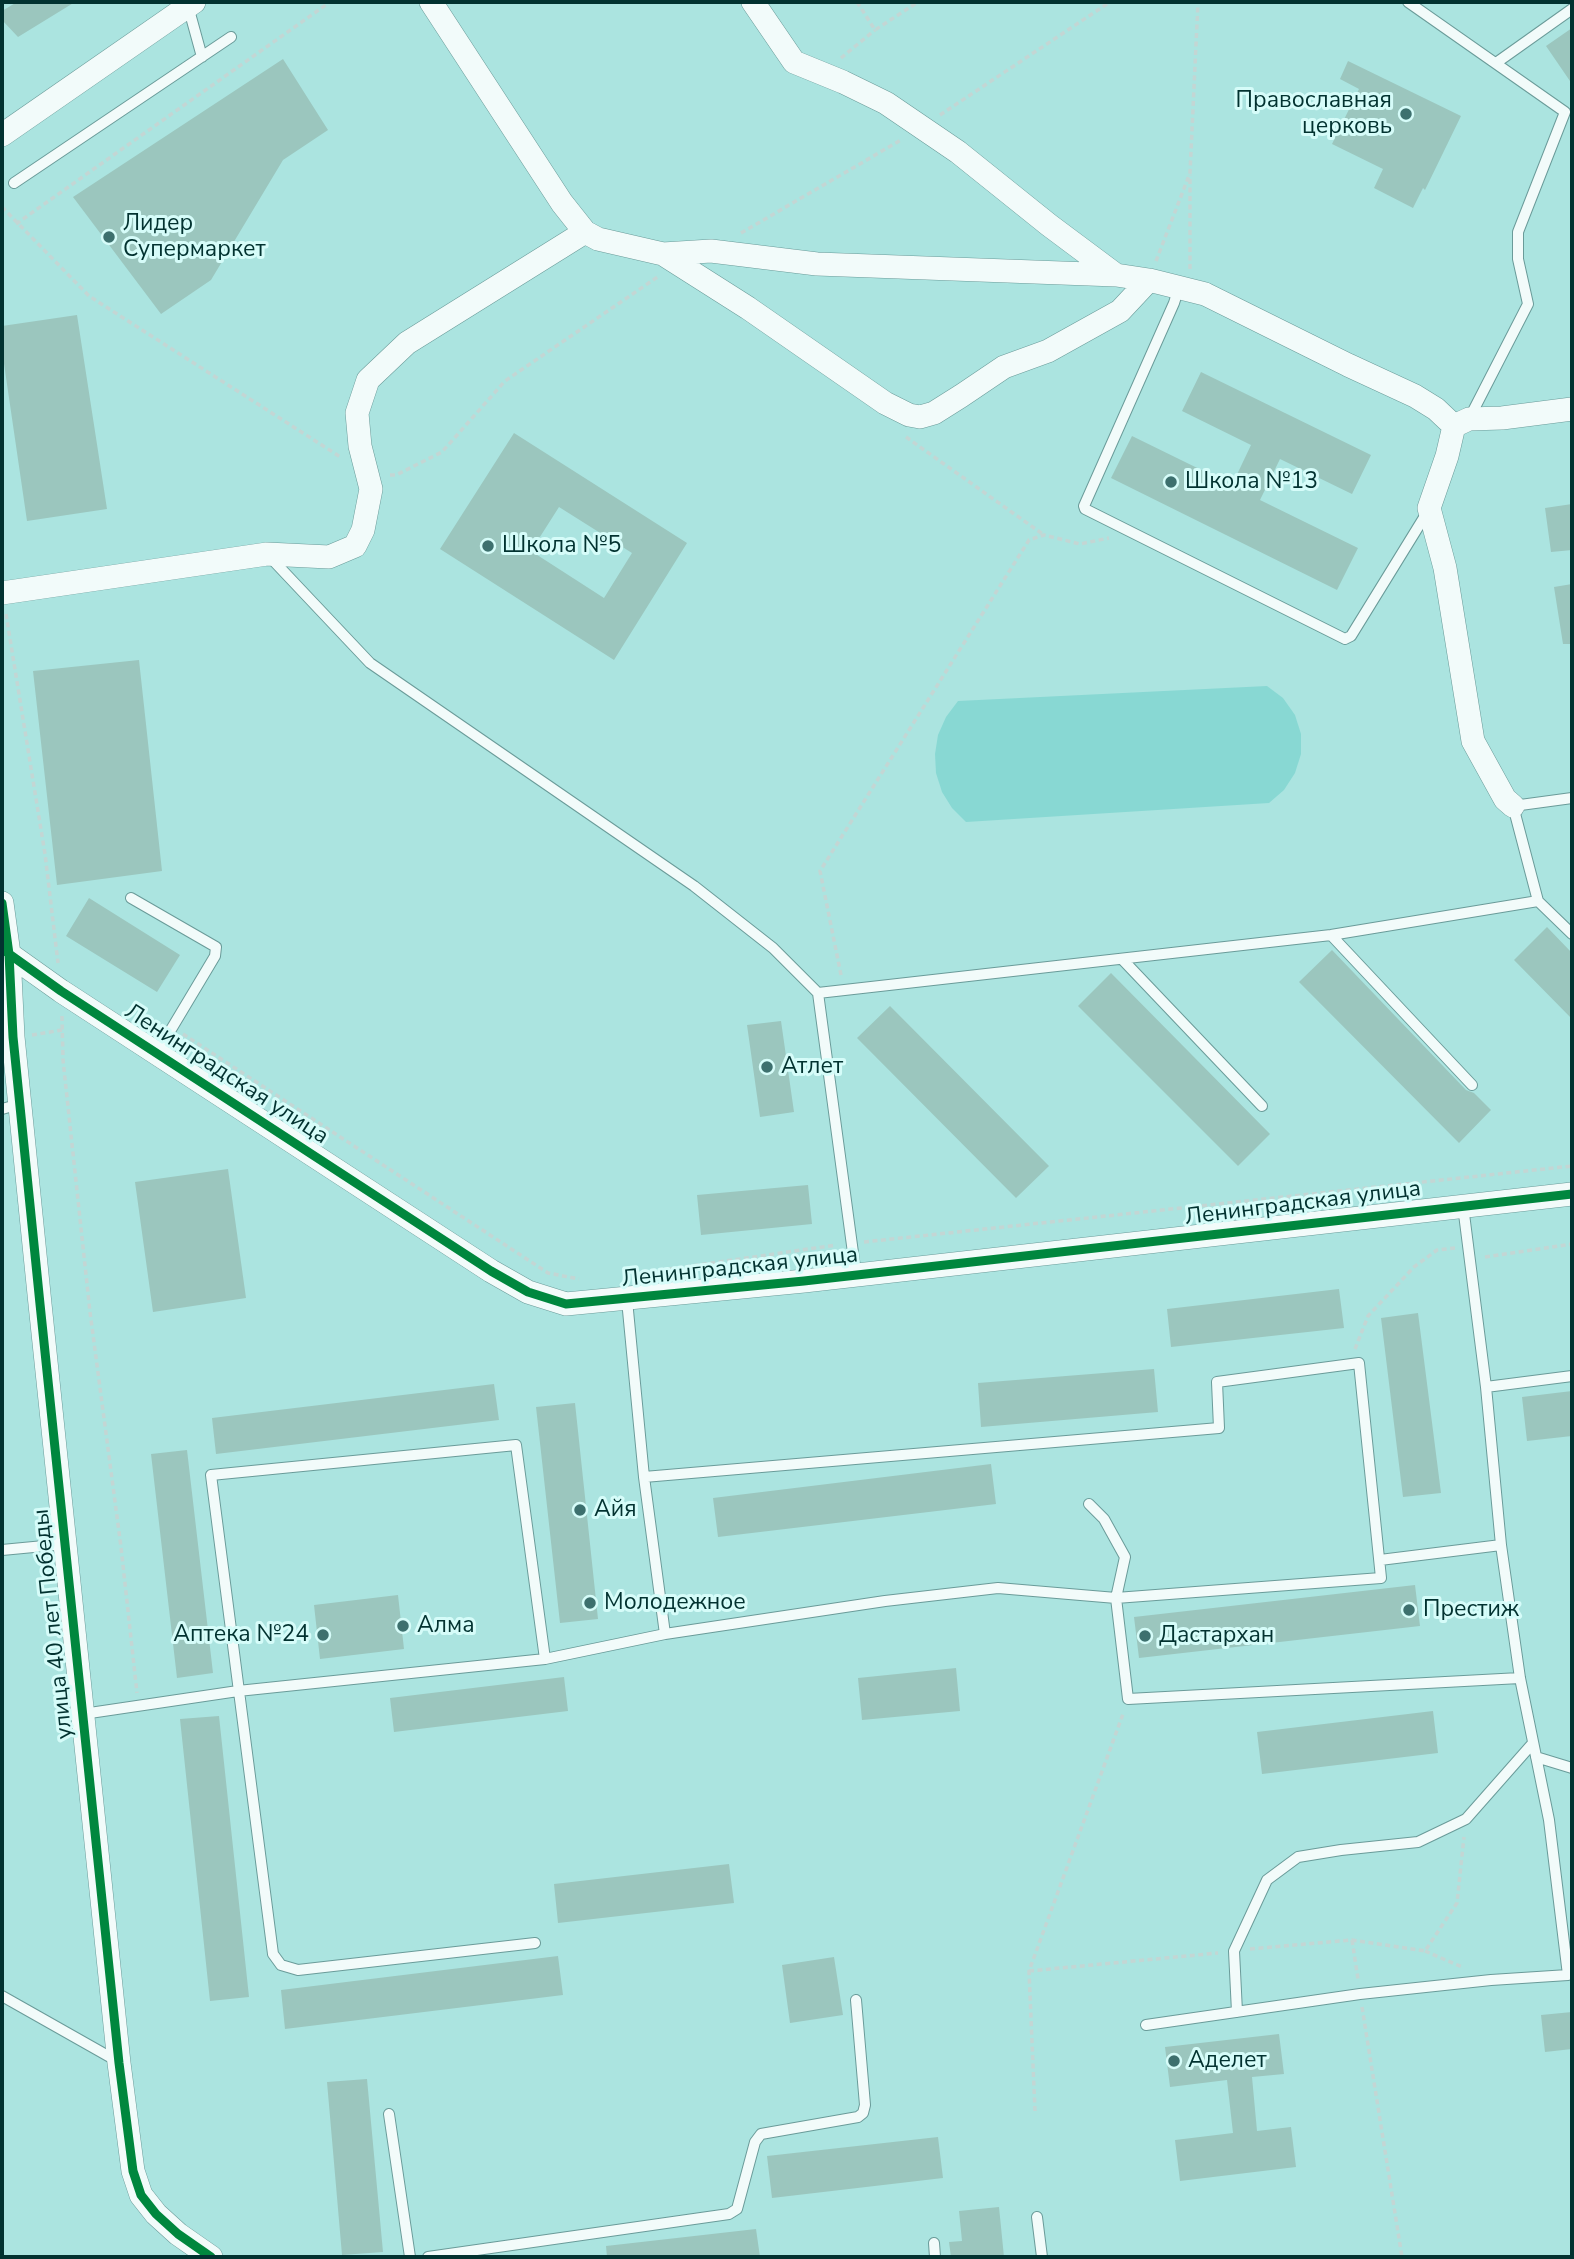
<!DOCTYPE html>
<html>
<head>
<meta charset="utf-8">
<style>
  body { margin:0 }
  #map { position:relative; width:1574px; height:2259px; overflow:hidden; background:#abe4e0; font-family:"Nunito Sans",sans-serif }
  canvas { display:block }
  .frame { position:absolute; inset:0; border:4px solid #023230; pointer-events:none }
</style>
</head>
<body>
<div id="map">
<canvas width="1574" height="2259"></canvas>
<div class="frame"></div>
</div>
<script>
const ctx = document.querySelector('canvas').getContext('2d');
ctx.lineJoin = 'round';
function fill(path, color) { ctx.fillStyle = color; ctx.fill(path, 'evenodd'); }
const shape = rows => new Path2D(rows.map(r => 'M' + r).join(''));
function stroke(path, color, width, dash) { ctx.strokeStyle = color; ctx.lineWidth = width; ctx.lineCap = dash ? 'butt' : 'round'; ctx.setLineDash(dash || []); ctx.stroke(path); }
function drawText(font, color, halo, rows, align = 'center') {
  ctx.font = font + ' "Nunito Sans",sans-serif'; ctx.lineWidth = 6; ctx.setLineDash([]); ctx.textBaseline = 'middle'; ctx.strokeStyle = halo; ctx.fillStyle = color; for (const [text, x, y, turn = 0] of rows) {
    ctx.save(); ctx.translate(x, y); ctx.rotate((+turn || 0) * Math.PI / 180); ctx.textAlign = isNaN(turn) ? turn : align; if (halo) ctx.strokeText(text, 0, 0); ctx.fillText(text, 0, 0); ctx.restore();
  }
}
const green = shape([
  [1267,686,1283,698,1295,715,1301,734,1301,754,1295,773,1284,790,1269,803,966,822,952,808,942,792,936,773,935,754,938,735,946,717,958,701]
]);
const building = shape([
  [17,2,75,2,18,37,2,20,2,11],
  [1572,28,1572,84,1546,46],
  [283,59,328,130,283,160,211,280,161,314,73,197],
  [1348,61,1461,116,1425,190,1423,188,1413,208,1374,188,1383,169,1332,144,1359,89,1340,79],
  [77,315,107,509,27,521,2,350,2,326],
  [1201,372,1371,455,1352,494,1280,459,1260,500,1358,548,1337,590,1111,478,1132,436,1232,485,1251,445,1182,411],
  [514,433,687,543,614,660,440,549],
  [559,507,632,553,604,598,531,551],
  [1572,504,1572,550,1551,552,1545,508],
  [1572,584,1572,644,1563,644,1554,587],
  [139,660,162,871,57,885,33,671],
  [89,898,180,955,157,992,66,936],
  [1547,927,1572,953,1572,1019,1514,960],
  [1332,950,1466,1090,1474,1093,1491,1110,1459,1143,1299,982],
  [1111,973,1270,1134,1238,1166,1078,1006],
  [890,1006,1049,1166,1016,1198,857,1038],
  [781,1021,794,1112,760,1117,747,1025],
  [228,1169,246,1298,153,1312,135,1182],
  [808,1185,812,1224,701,1235,697,1195],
  [1339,1289,1344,1328,1171,1347,1167,1309],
  [1418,1313,1441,1493,1403,1497,1381,1318],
  [1154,1369,1158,1412,981,1427,978,1383],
  [494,1384,499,1420,216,1454,212,1418],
  [1572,1391,1572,1436,1527,1441,1522,1397],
  [575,1403,598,1619,560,1623,536,1407],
  [187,1450,213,1673,177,1678,151,1454],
  [991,1464,996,1504,718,1537,713,1498],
  [1415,1585,1420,1626,1139,1658,1134,1617],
  [398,1595,404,1649,320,1659,314,1605],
  [956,1668,960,1711,862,1720,858,1678],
  [564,1677,568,1711,394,1732,390,1698],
  [1433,1711,1438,1753,1262,1774,1257,1732],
  [219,1716,249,1997,210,2001,180,1719],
  [729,1864,734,1903,558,1923,554,1884],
  [558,1956,563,1995,285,2029,281,1990],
  [834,1957,843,2015,790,2023,782,1965],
  [1572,2012,1572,2049,1545,2052,1541,2015],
  [1279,2034,1284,2074,1252,2077,1257,2131,1291,2127,1296,2167,1180,2181,1175,2140,1233,2133,1227,2080,1170,2087,1165,2047],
  [367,2079,383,2252,342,2255,327,2082],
  [938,2137,943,2178,772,2198,767,2156],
  [999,2207,1004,2257,951,2257,949,2242,962,2241,959,2211],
  [756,2229,760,2257,607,2257,606,2246]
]);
const path = shape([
  [857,2,875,30,918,2],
  [841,58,875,30],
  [940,115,1110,2],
  [2,207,89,296,342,458],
  [16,224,330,2],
  [741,233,901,140],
  [1156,261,1190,173,1198,2],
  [1190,269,1190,175],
  [906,437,1044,535],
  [390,475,396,475,442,452,505,381,659,276],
  [6,614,45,854,58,963],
  [841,975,820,871,1029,540,1044,535,1080,544,1109,538],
  [62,1016,63,1060,90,1312,121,1547,137,1693],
  [183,1034,548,1273,579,1279],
  [32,1035,62,1030],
  [864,1242,1572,1166],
  [1485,1257,1572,1244],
  [643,1273,836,1245],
  [1355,1349,1368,1316,1414,1267,1437,1250,1455,1248],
  [1352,1940,1358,1979],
  [1250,1949,1352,1940,1425,1951,1457,1903,1464,1837],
  [1425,1951,1462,1967],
  [1029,1971,1218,1953],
  [1362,2007,1402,2257],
  [1035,2111,1029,1971,1123,1714]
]);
const lane = shape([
  [1408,2,1565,112,1518,232,1518,259,1528,304,1470,417],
  [188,6,202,57],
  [1496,63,1572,9],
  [14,183,231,37],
  [1179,287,1174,303,1084,506,1085,509,1345,639,1351,636,1428,511],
  [268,555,370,663,694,886,773,948,818,993,1331,935,1538,901,1513,806,1572,798],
  [131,898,216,947,215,956,157,1053],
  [1538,901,1572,934],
  [1331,935,1472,1085],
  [1122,959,1262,1106],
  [818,993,856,1275],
  [2,1109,20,1104],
  [627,1300,644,1477,1219,1428,1217,1382,1359,1363,1381,1578,1116,1598,998,1588,885,1601,665,1634,644,1477],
  [1486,1387,1572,1376],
  [1089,1504,1104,1519,1125,1557,1116,1598,1128,1699,1520,1678],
  [2,1550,65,1544],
  [1380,1560,1501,1545,1486,1387,1463,1206],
  [83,1714,238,1691,545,1659,665,1634],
  [1536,1757,1572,1768],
  [535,1943,298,1970,281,1965,273,1954,211,1475,516,1445,545,1659],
  [2,1996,117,2061],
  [1237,2012,1234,1951,1267,1880,1298,1857,1341,1850,1418,1842,1466,1819,1533,1743],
  [1146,2025,1360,1994,1491,1980,1568,1975,1549,1820,1520,1678,1501,1545],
  [389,2114,410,2257],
  [1037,2217,1042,2257],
  [934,2243,935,2257],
  [428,2257,729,2214,737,2209,755,2142,761,2134,858,2117,863,2113,865,2105,856,2000]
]);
const street = shape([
  [431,2,562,203,585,232,598,239,663,254,711,251,817,264,1116,275,1149,280,1205,294,1348,365,1415,396,1436,409,1454,426,1469,419,1502,418,1572,409],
  [753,2,794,62,843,82,886,103,958,152,1049,225,1116,275],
  [2,135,194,2],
  [663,254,748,308,885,403,909,415,920,417,934,413,961,396,1004,367,1048,351,1120,311,1149,280],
  [1454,426,1447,456,1429,508,1445,568,1473,741,1505,799,1513,806],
  [2,593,267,554,329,557,355,546,363,530,371,489,360,446,357,413,368,380,407,343,585,232],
  [2,903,9,954,13,1037,40,1304,119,2063,133,2171,141,2195,156,2214,178,2234,211,2257],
  [2,949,61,991,491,1271,528,1292,566,1304,804,1281,1572,1194]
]);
const cycleway = shape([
  [2,903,9,954,13,1037,40,1304,119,2063,133,2171,141,2195,156,2214,178,2234,211,2257],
  [2,949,61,991,491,1271,528,1292,566,1304,804,1281,1572,1194]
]);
const markers = [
  [1406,114,7,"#3d706e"],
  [109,237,7,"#3d706e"],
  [1171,482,7,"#3d706e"],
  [488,546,7,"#3d706e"],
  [767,1067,7,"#3d706e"],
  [580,1510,7,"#3d706e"],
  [590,1603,7,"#3d706e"],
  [1409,1610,7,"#3d706e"],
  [403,1626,7,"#3d706e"],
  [323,1635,7,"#3d706e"],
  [1145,1636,7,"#3d706e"],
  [1174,2061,7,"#3d706e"]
];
const poiNames = [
  ["Православная",1392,101,"right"],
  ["церковь",1392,127,"right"],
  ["Лидер",123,224],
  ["Супермаркет",123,250],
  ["Школа №13",1185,482],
  ["Школа №5",502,546],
  ["Атлет",781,1067],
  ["Айя",594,1510],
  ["Молодежное",604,1603],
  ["Престиж",1423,1610],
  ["Алма",417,1626],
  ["Аптека №24",309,1635,"right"],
  ["Дастархан",1159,1636],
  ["Аделет",1188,2061]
];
const streetNames = [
  ["Ленинградская улица",226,1075,33],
  ["Ленинградская улица",1303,1204,-7],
  ["Ленинградская улица",740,1268,-6],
  ["улица 40 лет Победы",54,1624,-96]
];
fill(green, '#88d8d3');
fill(building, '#9bc6be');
stroke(lane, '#6a9b99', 12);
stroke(street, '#6a9b99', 24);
stroke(path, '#c3d6d4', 3.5, [5, 3.5]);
stroke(lane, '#f2fbfa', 10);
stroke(street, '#f2fbfa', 23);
stroke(cycleway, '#00873e', 9);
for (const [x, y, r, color] of markers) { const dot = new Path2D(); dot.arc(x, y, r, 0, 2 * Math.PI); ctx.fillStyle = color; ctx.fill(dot); stroke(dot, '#d6fcf9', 2.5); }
drawText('23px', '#023230', '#d6fcf9', poiNames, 'left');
drawText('23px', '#023230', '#d6fcf9', streetNames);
</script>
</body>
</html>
